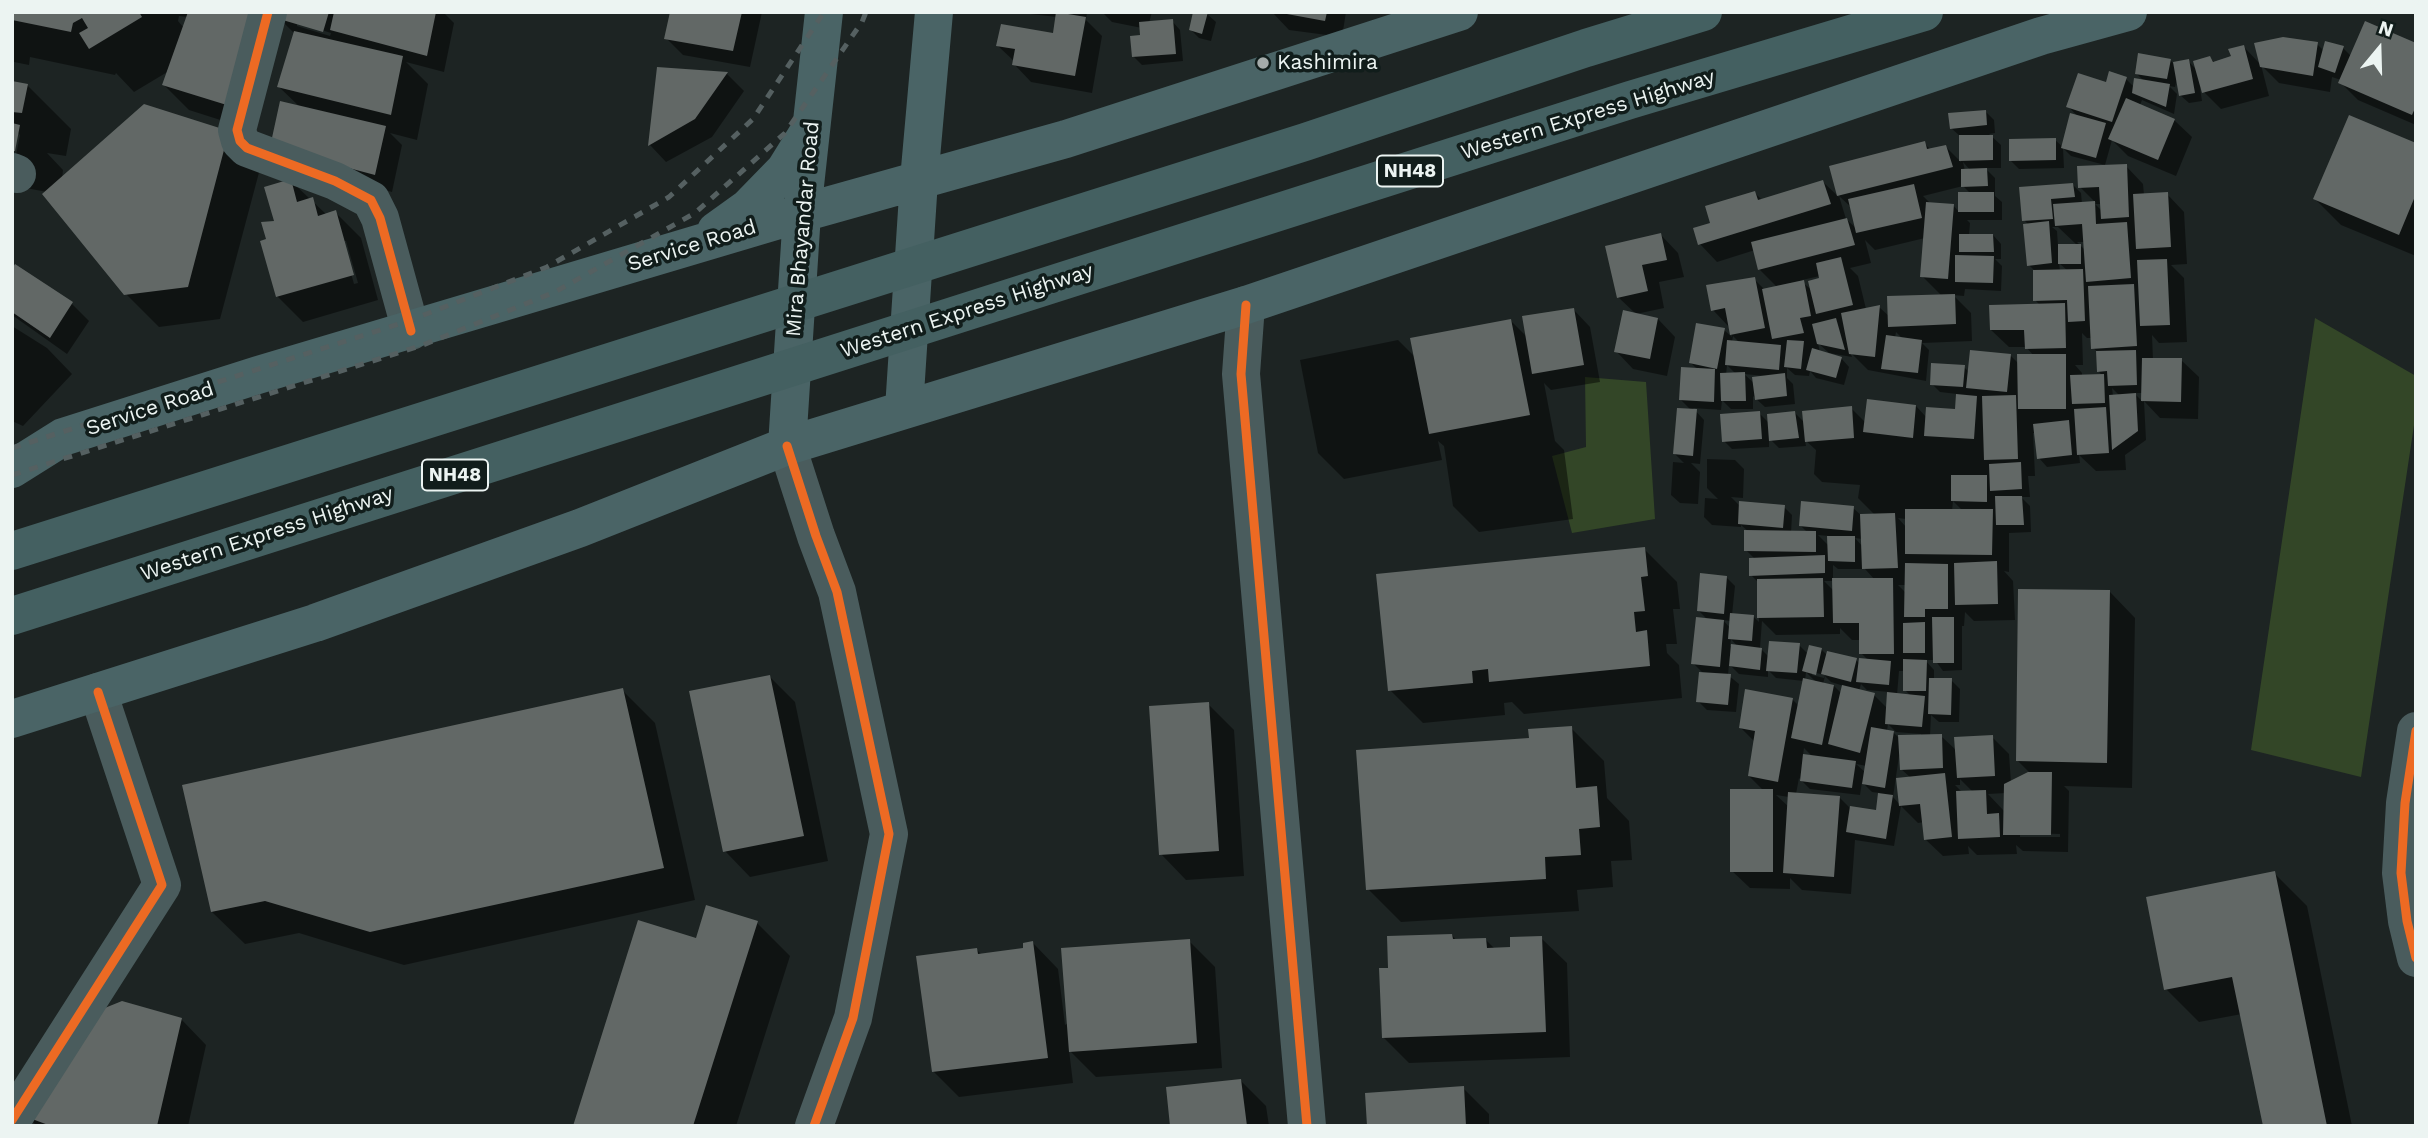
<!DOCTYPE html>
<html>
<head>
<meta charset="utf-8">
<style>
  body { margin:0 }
  #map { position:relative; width:2428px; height:1138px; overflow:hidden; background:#1d2423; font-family:"Work Sans",sans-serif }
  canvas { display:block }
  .frame { position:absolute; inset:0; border:14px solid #ecf4f2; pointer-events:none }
  .north { position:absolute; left:2344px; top:14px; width:70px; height:70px; -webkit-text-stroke:5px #111d1b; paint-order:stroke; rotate:19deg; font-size:19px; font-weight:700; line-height:28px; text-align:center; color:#ecf4f2 }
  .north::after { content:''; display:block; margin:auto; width:24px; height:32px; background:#ecf4f2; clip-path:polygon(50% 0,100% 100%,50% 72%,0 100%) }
</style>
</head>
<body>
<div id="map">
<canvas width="2428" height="1138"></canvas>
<div class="frame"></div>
<div class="north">N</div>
</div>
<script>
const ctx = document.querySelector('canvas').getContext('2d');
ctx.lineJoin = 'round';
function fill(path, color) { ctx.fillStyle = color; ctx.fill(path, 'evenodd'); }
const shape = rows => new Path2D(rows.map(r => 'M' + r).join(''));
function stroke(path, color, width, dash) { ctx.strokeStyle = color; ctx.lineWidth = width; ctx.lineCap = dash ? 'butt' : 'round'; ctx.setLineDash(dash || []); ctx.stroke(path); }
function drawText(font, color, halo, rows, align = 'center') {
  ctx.font = font + ' "Work Sans",sans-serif'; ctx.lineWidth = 7; ctx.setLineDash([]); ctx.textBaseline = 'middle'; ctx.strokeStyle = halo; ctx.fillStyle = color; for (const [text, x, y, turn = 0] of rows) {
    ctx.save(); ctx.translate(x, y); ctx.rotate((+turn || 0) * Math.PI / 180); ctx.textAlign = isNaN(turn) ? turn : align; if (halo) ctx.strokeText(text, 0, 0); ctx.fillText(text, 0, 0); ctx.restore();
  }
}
const green = shape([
  [2315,318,2416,376,2416,412,2361,777,2251,750],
  [1585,377,1646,382,1655,519,1572,533,1552,456,1586,447]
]);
const shadow = shape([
  [12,12,187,12,187,15,190,12,443,12,454,23,444,72,406,62,428,84,417,140,390,133,402,145,392,192,289,164,301,108,279,87,295,34,283,22,255,131,189,110,164,85,169,71,134,92,116,73,115,75,30,57,29,65,14,62,12,60],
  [179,16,188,17,184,28,178,21],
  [297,22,331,33,330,36,297,26],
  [672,12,762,12,750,67,683,55,666,38],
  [1013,12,1087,12,1086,20,1102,36,1092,93,1031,82,1014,64,1015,62,998,46,1054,35,1057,17],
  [1102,12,1152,12,1149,23,1172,21,1180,30,1183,61,1142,65,1134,57,1142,37,1142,28,1112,22],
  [1272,12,1346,12,1342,37,1289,30],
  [1207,14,1216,22,1211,41,1199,38,1191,30],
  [2317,44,2324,51,2343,48,2352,57,2416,45,2416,125,2358,100,2340,82,2341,80,2332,77,2330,92,2279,83,2261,65,2269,96,2221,109,2200,88,2202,101,2189,103,2180,95,2177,78,2175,87,2169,86,2177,94,2174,114,2142,100,2140,105,2174,120,2192,137,2176,176,2128,156,2112,140,2105,165,2071,156,2063,148,2064,168,2019,169,2011,161,2055,140,2063,147,2079,118,2068,106,2107,85,2126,79,2134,87,2144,81,2137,74,2170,60,2174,64,2188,61,2198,71,2210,58,2215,63,2233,58,2243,46,2261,65],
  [658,69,727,74,744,91,712,137,666,162,650,145],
  [12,83,27,85,71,129,66,156,47,153,63,170,62,179,145,106,261,165,220,319,159,327,126,294,47,192,26,188,15,160,20,135,17,132,12,157],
  [1986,112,1994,120,1995,133,1989,134,2001,145,2001,168,1985,168,1995,178,1995,196,2002,202,2002,220,1967,220,1970,223,1969,235,1993,235,2001,244,2001,259,1995,259,2002,266,2001,291,1965,289,1964,296,1953,295,1971,313,1972,341,1922,343,1929,350,1926,381,1868,370,1850,352,1852,357,1829,353,1818,343,1820,353,1841,358,1849,367,1844,385,1816,378,1810,371,1809,376,1795,375,1787,368,1787,378,1793,384,1795,404,1765,407,1753,396,1753,409,1731,409,1722,400,1721,410,1693,408,1704,420,1700,464,1691,463,1700,472,1698,504,1680,503,1671,495,1673,462,1684,463,1675,454,1692,411,1681,400,1698,370,1690,362,1724,330,1732,337,1730,328,1713,310,1754,279,1765,290,1777,287,1759,269,1755,250,1717,262,1700,244,1695,229,1712,224,1755,193,1762,200,1823,182,1840,198,1831,167,1924,143,1931,150,1946,147,1961,162,1961,137,1951,128],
  [1963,162,1971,171,1965,171],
  [1963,186,1971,194,1959,212,1953,205,1931,204,1923,196],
  [1839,196,1852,208,1857,229,1846,219],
  [1925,238,1922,276,1942,296,1890,317,1879,307,1866,309,1858,276,1850,268,1871,263,1865,240,1875,250],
  [1820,276,1821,279,1812,290,1803,283,1802,280],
  [1896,332,1903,339,1895,338],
  [1733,336,1740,343,1732,342],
  [1727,365,1736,374,1726,375],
  [1744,374,1765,376,1755,384],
  [2416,145,2416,256,2341,225,2315,199],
  [2126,166,2143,184,2144,195,2167,194,2184,212,2187,264,2171,265,2184,278,2187,342,2159,343,2152,335,2153,360,2181,360,2199,377,2198,419,2160,418,2144,401,2146,440,2125,455,2126,470,2096,471,2079,455,2080,463,2047,467,2039,458,2036,433,2033,433,2035,476,2028,476,2030,497,2021,497,2030,506,2031,532,2009,533,2009,572,2004,571,2013,581,2015,620,1974,621,1965,612,1964,626,1962,626,1962,670,1943,671,1935,660,1925,660,1934,670,1934,680,1951,680,1960,689,1959,722,1939,722,1931,715,1930,736,1941,736,1957,751,1992,737,2009,754,2011,783,2029,772,2017,760,2110,592,2135,618,2132,788,2064,786,2069,791,2068,852,2023,851,2016,845,2017,854,1977,855,1968,846,1969,854,1943,856,1925,839,1924,822,1918,823,1901,806,1894,846,1855,840,1851,894,1802,890,1790,878,1790,889,1750,888,1732,871,1764,791,1749,776,1755,742,1740,727,1792,699,1799,706,1804,681,1776,678,1768,670,1768,677,1739,674,1729,664,1728,675,1739,684,1736,712,1707,710,1698,701,1703,673,1693,663,1708,620,1699,611,1727,578,1735,586,1732,615,1753,616,1759,622,1758,582,1751,575,1755,559,1746,550,1749,532,1741,525,1741,527,1712,525,1704,517,1705,498,1718,499,1707,488,1707,459,1735,460,1744,469,1743,498,1731,497,1741,507,1784,507,1792,515,1791,533,1808,533,1801,526,1853,508,1862,516,1876,516,1858,498,1860,485,1822,482,1814,474,1816,450,1805,440,1806,446,1779,448,1769,438,1769,447,1732,449,1724,441,1759,413,1769,423,1795,413,1805,423,1851,408,1866,423,1916,406,1927,418,1956,411,1957,394,1940,392,1932,384,1964,367,1969,372,2010,355,2019,364,2034,356,2026,347,2009,347,1991,330,2040,305,2035,300,2035,271,2029,265,2029,225,2024,220,2021,188,2073,185,2081,193,2082,204,2096,203,2080,187],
  [2095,204,2102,204,2102,211],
  [2052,227,2058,227,2077,245,2058,246,2057,231],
  [2077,242,2085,242,2086,251],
  [2059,263,2068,271,2060,271],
  [2082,333,2087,338,2093,338,2093,348,2098,352,2098,371,2103,376,2082,376,2082,373,2075,365,2083,365],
  [2112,388,2120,396,2113,396],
  [2134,393,2143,393,2143,402],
  [1953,501,1963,511,1952,511],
  [1898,518,1906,519,1906,527],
  [1818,535,1829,536,1829,546],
  [1855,538,1863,539,1863,547],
  [1833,565,1838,569,1865,569,1875,580,1833,580],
  [1824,581,1834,581,1834,591],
  [1898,585,1906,585,1906,593],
  [1723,620,1731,621,1730,628],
  [1762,621,1776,635,1840,634,1840,628,1852,640,1861,640,1861,653,1869,661,1860,664,1856,660,1827,655,1821,649,1808,654,1799,645,1769,657,1760,648],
  [1731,639,1738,647,1730,646],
  [1899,671,1905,671,1905,690,1911,696,1897,695],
  [1806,672,1817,683,1805,681],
  [1812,672,1825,675,1824,678,1812,675],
  [1825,676,1831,682,1844,686,1842,694,1834,686,1823,684],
  [1861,684,1867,690,1889,692,1888,709,1874,695,1859,691],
  [1888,724,1896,732,1921,734,1921,736,1898,737,1893,732,1887,731],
  [1804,748,1813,757,1803,755],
  [1899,756,1901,757,1901,769,1911,778,1901,806,1893,797],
  [1856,764,1867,766,1866,773],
  [1799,778,1810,789,1860,795,1862,782,1872,792,1880,793,1877,812,1850,808,1839,797,1796,794],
  [1960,779,1973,792,1963,793,1955,785,1960,785],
  [2006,793,2005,812,1988,794],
  [1776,795,1789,797,1789,807],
  [2020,833,2060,834,2060,837,2020,837],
  [291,181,327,215,335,212,361,238,378,300,303,322,277,296,268,240],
  [342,241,346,241,358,283,354,284],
  [1661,235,1678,253,1684,277,1659,282,1664,308,1636,314,1618,297],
  [16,267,72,304,89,321,67,354,12,315,12,272],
  [1573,309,1590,327,1600,382,1551,390,1544,383,1555,441,1564,450,1573,519,1479,532,1453,506,1444,446,1438,441,1442,460,1344,479,1318,453,1300,360,1398,340,1416,358,1511,321,1527,337],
  [1658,319,1675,337,1667,376,1633,369,1616,351],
  [12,326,47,348,72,374,23,426,12,421],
  [1644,549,1677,582,1680,609,1673,609,1677,644,1666,644,1667,653,1679,665,1682,698,1524,714,1512,702,1504,703,1505,715,1423,723,1390,690],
  [769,676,795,702,828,861,750,877,725,851],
  [622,690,655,723,695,900,404,965,299,933,245,944,212,912],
  [1208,704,1234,730,1244,876,1186,880,1161,854],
  [1571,728,1604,761,1607,798,1629,821,1632,860,1611,861,1613,887,1577,890,1579,911,1401,922,1368,889,1531,740],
  [2274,873,2307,906,2352,1126,2265,1126,2242,1014,2199,1022,2166,989],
  [757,923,790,956,736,1126,575,1126,697,940],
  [1452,935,1457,941,1486,940,1496,950,1512,949,1541,938,1567,963,1570,1057,1409,1063,1383,1037,1390,969],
  [1189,941,1215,967,1222,1068,1096,1077,1069,1050,1073,1083,959,1097,933,1071,977,950,982,955,1025,950,1033,943,1058,969,1065,1025],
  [181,1019,206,1045,188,1126,37,1126,27,1116],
  [1241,1081,1266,1106,1269,1126,1172,1126],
  [1463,1088,1489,1114,1489,1126,1369,1126]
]);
const building = shape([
  [12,12,139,12,142,17,89,49,79,33,88,28,82,18,73,23,71,32,12,20],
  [188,12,254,12,230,106,162,85],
  [278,12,329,12,323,32,276,18],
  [334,12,436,12,427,56,330,30],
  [670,12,742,12,733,51,664,39],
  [1056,12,1086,17,1075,76,1012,65,1015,49,996,46,1001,24,1053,33],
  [1193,12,1208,12,1202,34,1189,30],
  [1276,12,1327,12,1325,21],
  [1173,19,1176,54,1132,57,1130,36,1140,35,1139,22],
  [2365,21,2416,43,2416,106,2412,115,2338,83],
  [294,31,403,56,391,115,277,87],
  [2283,37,2318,42,2313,76,2260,67,2254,43],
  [2325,41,2344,46,2335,73,2318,67],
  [2244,45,2253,79,2202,93,2193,61,2210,56,2213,62,2231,56,2228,49],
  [2138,53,2171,59,2167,79,2135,74],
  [2189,59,2195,93,2179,96,2173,62],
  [657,67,728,72,695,119,648,146],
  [2109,71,2127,77,2112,122,2066,107,2078,73,2106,82],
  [2134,78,2170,84,2166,107,2132,93],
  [12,81,28,84,22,113,12,112],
  [2126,98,2175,119,2158,160,2108,139],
  [280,101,386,126,375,175,270,147],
  [144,104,229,131,188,287,124,295,42,194],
  [1986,110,1987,125,1950,129,1948,113],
  [2070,113,2106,123,2096,158,2061,148],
  [2349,115,2416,143,2414,163,2416,164,2416,194,2399,235,2313,199],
  [12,123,20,125,15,151,12,151],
  [1959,135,1993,135,1993,160,1959,161],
  [2056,138,2056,160,2009,161,2009,139],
  [1925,141,1927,149,1946,145,1953,167,1837,196,1829,166],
  [2127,164,2129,217,2101,219,2099,187,2078,188,2077,166],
  [1987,168,1988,186,1961,187,1961,169],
  [291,179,297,202,313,197,318,216,336,210,354,275,276,297,260,241,266,239,261,222,274,221,264,187],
  [1823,180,1831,204,1698,245,1693,228,1710,223,1705,206,1755,191,1758,200],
  [2073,183,2075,197,2051,199,2053,219,2022,221,2019,187],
  [1914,184,1922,218,1856,233,1848,199],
  [1958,192,1994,192,1994,212,1958,212],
  [2168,192,2171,247,2136,249,2133,194],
  [2095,201,2096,224,2127,222,2131,278,2086,282,2082,224,2055,226,2053,204],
  [1926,202,1954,204,1948,279,1920,277],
  [1847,218,1855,245,1758,270,1751,242],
  [2049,221,2052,263,2027,266,2023,224],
  [1661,233,1667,260,1642,265,1648,291,1617,298,1605,246],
  [1959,234,1993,234,1994,252,1959,252],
  [2058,244,2081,244,2081,264,2058,264],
  [1955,255,1994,256,1993,283,1955,282],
  [1841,257,1853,305,1816,314,1808,281,1819,278,1816,263],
  [2167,259,2170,325,2140,326,2137,260],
  [15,264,73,302,50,338,12,312,12,269],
  [2083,269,2085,321,2068,322,2067,300,2033,301,2033,270],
  [1755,277,1765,328,1730,335,1725,308,1711,311,1706,285],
  [1804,280,1811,316,1800,318,1804,333,1772,339,1762,289],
  [2134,284,2137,346,2091,349,2088,286],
  [1955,294,1956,324,1888,327,1887,296],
  [2065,303,2066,348,2025,349,2024,330,1990,330,1989,305],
  [1880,305,1875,357,1849,354,1841,313],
  [1574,308,1584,365,1532,374,1522,316],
  [1623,310,1658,318,1650,359,1614,352],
  [1836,318,1845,350,1817,344,1812,324],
  [1511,319,1530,415,1429,434,1410,338],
  [1696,323,1725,328,1717,369,1689,363],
  [1886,335,1922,340,1918,373,1881,369],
  [1727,340,1781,345,1779,370,1725,365],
  [1787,340,1804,341,1801,369,1784,367],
  [1812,348,1842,357,1836,378,1806,370],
  [1970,350,2011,354,2007,392,1966,388],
  [2136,350,2137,385,2108,386,2107,371,2097,372,2096,351],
  [2017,354,2066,354,2066,409,2018,409],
  [2142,358,2182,358,2181,402,2141,401],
  [1931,363,1965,365,1963,387,1930,385],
  [1681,367,1715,369,1714,402,1679,400],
  [1745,372,1746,401,1721,401,1720,373],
  [1785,373,1787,396,1755,400,1752,377],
  [2104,374,2105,403,2072,404,2070,375],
  [2136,393,2138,431,2112,450,2109,395],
  [1956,394,1977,396,1974,439,1924,436,1926,407,1955,409],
  [2016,395,2018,459,1984,460,1982,396],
  [1867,399,1916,405,1913,438,1863,432],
  [1852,406,1854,438,1805,442,1802,411],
  [2106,407,2109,453,2077,455,2074,409],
  [1677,408,1697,409,1693,456,1673,454],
  [1760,411,1762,439,1722,442,1720,414],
  [1795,411,1799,438,1769,441,1767,414],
  [2069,420,2072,455,2037,459,2033,424],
  [2021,462,2022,489,1990,491,1989,464],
  [1951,475,1987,475,1987,502,1951,501],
  [1995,496,2022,496,2024,525,1996,525],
  [1739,501,1785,505,1783,528,1738,524],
  [1801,501,1854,506,1852,531,1799,526],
  [1905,509,1993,509,1992,555,1905,554],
  [1895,513,1898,568,1862,569,1860,514],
  [1744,530,1816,531,1816,552,1744,551],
  [1827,536,1855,536,1855,562,1828,561],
  [1645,547,1648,576,1641,577,1645,611,1634,612,1636,632,1647,630,1650,666,1489,682,1488,669,1472,671,1473,683,1388,691,1376,574],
  [1825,555,1825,573,1749,576,1749,558],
  [1997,561,1998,604,1955,605,1954,563],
  [1905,563,1948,564,1948,609,1925,609,1925,617,1904,617],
  [1700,573,1727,576,1724,614,1697,611],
  [1823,578,1824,617,1757,618,1757,579],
  [1832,578,1893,578,1894,654,1859,654,1859,623,1833,623],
  [2018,589,2110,590,2107,763,2016,761],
  [1730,613,1754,615,1752,641,1728,639],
  [1696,617,1724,620,1720,667,1691,664],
  [1932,617,1954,617,1954,663,1933,663],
  [1925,622,1925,653,1903,653,1903,623],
  [1769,641,1800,643,1797,673,1766,671],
  [1731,644,1762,648,1760,670,1729,666],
  [1809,645,1822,648,1816,675,1802,671],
  [1827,651,1857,658,1851,682,1821,674],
  [1859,658,1891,661,1889,685,1856,682],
  [1903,659,1927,660,1926,691,1903,691],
  [1699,672,1731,674,1728,705,1696,702],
  [770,675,804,836,723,852,689,691],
  [1803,678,1834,685,1822,745,1791,738],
  [1929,678,1952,678,1951,715,1928,714],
  [1842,685,1875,693,1860,753,1828,744],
  [623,688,664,868,370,932,265,901,211,912,182,785],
  [1745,689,1793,698,1778,782,1748,776,1755,731,1739,728],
  [1887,692,1925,696,1922,727,1885,724],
  [1209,702,1219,851,1159,855,1149,706],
  [1572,726,1576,788,1597,786,1600,827,1579,829,1581,855,1545,857,1546,879,1366,890,1356,750,1529,738,1528,729],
  [1871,727,1894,731,1885,788,1862,784],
  [1942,734,1943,768,1900,770,1898,735],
  [1993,735,1995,776,1957,778,1954,737],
  [1803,754,1856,761,1852,788,1800,781],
  [2028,772,2052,772,2051,835,2003,835,2004,784],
  [1945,773,1952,837,1924,840,1920,804,1899,806,1896,778],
  [1730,789,1773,789,1773,872,1730,872],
  [1986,790,1987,814,1999,813,2000,837,1958,839,1956,791],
  [1788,792,1840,796,1834,877,1783,873],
  [1878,793,1893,795,1886,839,1846,832,1850,806,1876,810],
  [2275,871,2327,1126,2263,1126,2232,977,2164,990,2146,897],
  [706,905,758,921,693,1126,573,1126,638,920,696,938],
  [1452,934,1453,939,1486,938,1487,948,1510,947,1510,937,1542,936,1546,1032,1382,1038,1379,968,1388,968,1387,936],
  [1190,939,1197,1043,1069,1052,1061,948],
  [1033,941,1048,1058,932,1072,916,956,977,948,978,954,1023,948,1023,943],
  [122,1001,182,1018,157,1126,51,1126,24,1116,85,1016],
  [1241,1079,1247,1126,1170,1126,1166,1087],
  [1464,1086,1466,1126,1367,1126,1365,1093]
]);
const minor = shape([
  [268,12,237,130,240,141,247,148,335,181,371,200,380,218,411,331],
  [12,172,17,174],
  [1246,305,1241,374,1307,1126],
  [787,446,816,536,837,592,889,834,853,1018,814,1126],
  [2416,731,2405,803,2401,873,2407,921,2416,958],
  [12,1120,162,885,98,692]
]);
const major = shape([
  [716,231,748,208,785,170,808,133],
  [904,409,919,180,934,12],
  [787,446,802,213,824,12],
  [12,469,63,437,258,375,802,213,1066,139,1459,12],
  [12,719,315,623,580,528,787,446,1246,305,2041,36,2128,12]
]);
const highway = shape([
  [12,551,1305,142,1586,48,1703,12],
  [12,616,1630,100,1924,12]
]);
const rail = shape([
  [12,448,411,320,547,267,669,197,753,119,824,12],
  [12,475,423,345,555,292,695,213,785,133,862,22,866,12]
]);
const cycleway = shape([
  [268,12,237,130,240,141,247,148,335,181,371,200,380,218,411,331],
  [1246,305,1241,374,1307,1126],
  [787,446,816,536,837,592,889,834,853,1018,814,1126],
  [2416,731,2405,803,2401,873,2407,921,2416,958],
  [12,1120,162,885,98,692]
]);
const markers = [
  [1263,63,7,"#a4abaa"]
];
const shields = [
  [1410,171,66],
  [455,475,66]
];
const shieldNames = [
  ["NH48",1410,171],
  ["NH48",455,475]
];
const poiNames = [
  ["Kashimira",1277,63]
];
const streetNames = [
  ["Western Express Highway",1588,115,-17],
  ["Mira Bhayandar Road",803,229,-85],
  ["Service Road",692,246,-17],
  ["Western Express Highway",967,311,-18],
  ["Service Road",150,409,-18],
  ["Western Express Highway",267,534,-18]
];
fill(green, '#334627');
fill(shadow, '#0007');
fill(building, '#626866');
stroke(minor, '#4a5c5d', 38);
stroke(major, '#4a6466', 38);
stroke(highway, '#446061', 38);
stroke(rail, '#556061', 5, [9, 9]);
stroke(cycleway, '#ed6a23', 9);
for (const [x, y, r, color] of markers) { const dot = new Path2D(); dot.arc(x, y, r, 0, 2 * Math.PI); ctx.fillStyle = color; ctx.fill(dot); stroke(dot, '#111d1b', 2.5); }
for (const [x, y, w] of shields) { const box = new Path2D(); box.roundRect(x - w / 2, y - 15.5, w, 31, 5); ctx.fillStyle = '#111d1b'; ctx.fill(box); stroke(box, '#ecf4f2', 2); }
drawText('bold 19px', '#ecf4f2', null, shieldNames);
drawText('21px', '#ecf4f2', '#111d1b', poiNames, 'left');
drawText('21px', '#ecf4f2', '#111d1b', streetNames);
</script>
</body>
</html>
